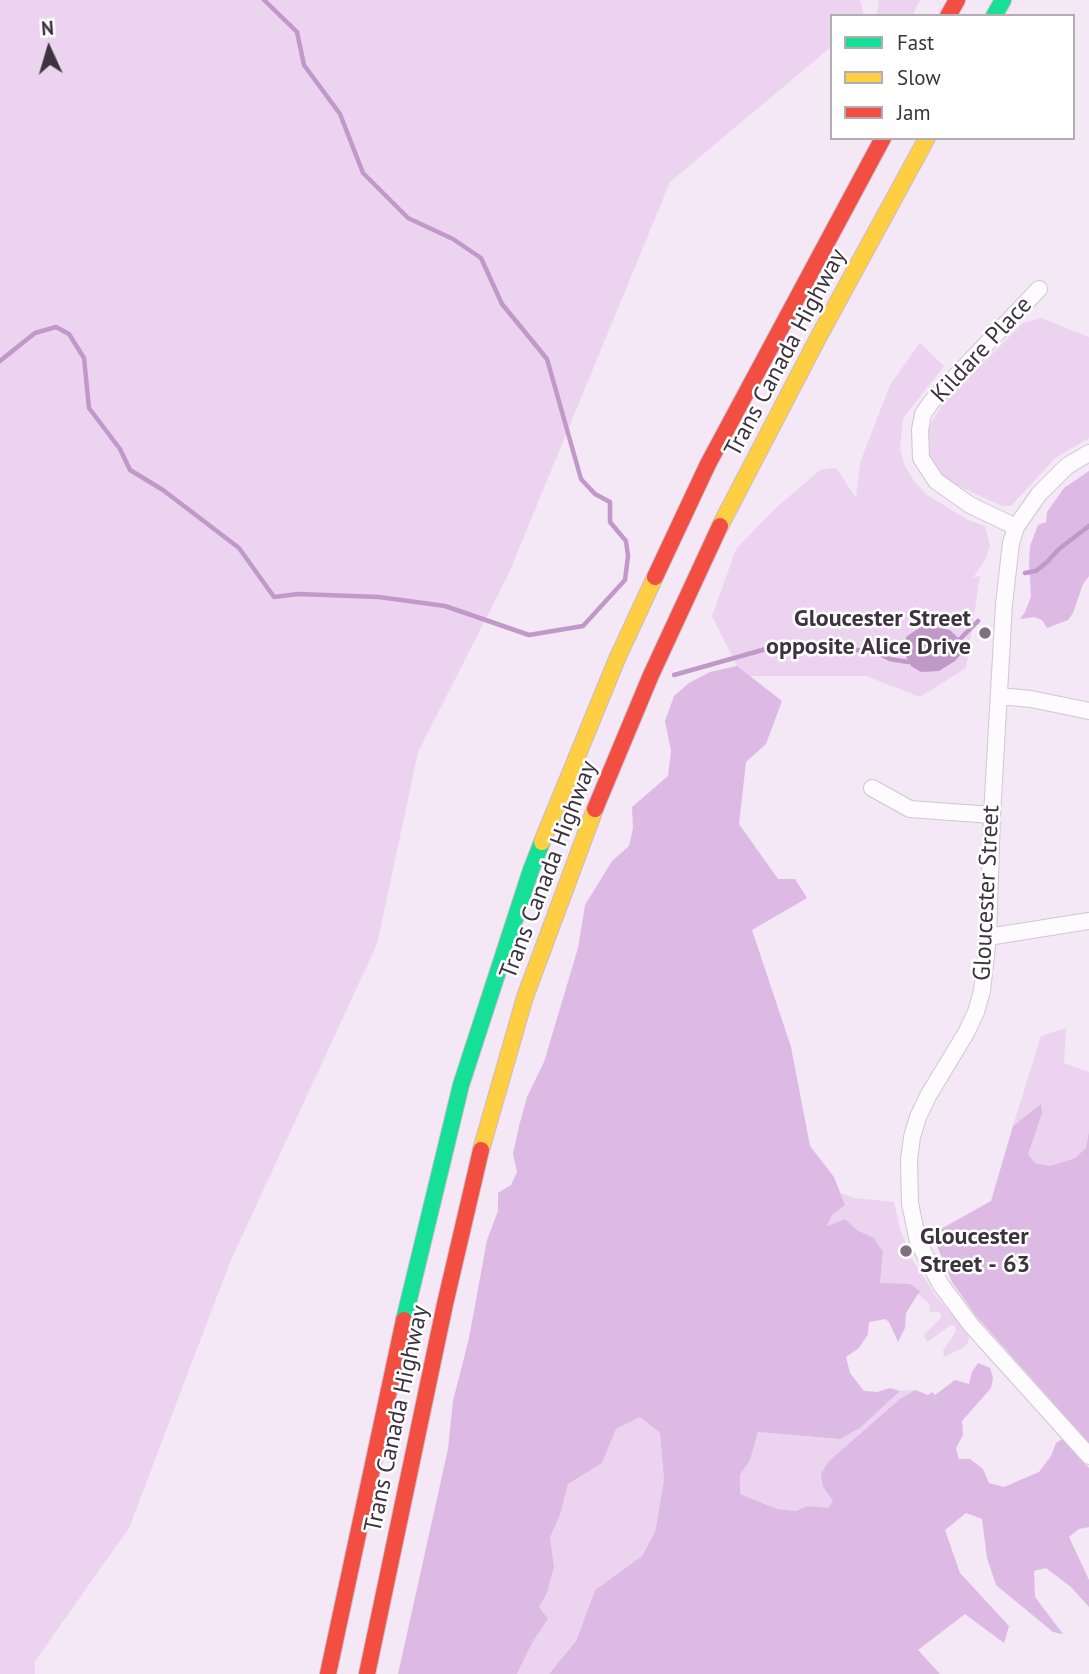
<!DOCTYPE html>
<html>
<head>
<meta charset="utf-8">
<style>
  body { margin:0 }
  #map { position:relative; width:1089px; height:1674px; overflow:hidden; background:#f4e7f6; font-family:"PT Sans",sans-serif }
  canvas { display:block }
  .legend { position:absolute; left:830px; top:14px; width:245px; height:126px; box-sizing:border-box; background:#fff; border:2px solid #b1adb2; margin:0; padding:9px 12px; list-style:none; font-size:21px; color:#3c333e }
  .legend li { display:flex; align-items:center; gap:14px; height:35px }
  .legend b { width:35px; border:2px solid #b1adb2 }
  .north { position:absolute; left:14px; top:14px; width:70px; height:70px; -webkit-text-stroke:5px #fff; paint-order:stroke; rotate:356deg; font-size:19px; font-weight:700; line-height:28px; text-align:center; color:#3c333e }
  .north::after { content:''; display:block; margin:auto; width:24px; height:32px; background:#3c333e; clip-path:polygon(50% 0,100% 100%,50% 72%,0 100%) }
</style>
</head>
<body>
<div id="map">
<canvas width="1089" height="1674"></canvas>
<ul class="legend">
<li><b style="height:9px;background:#16e098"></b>Fast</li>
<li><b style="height:9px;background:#ffcf43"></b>Slow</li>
<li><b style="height:9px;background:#f24e42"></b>Jam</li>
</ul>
<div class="north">N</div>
</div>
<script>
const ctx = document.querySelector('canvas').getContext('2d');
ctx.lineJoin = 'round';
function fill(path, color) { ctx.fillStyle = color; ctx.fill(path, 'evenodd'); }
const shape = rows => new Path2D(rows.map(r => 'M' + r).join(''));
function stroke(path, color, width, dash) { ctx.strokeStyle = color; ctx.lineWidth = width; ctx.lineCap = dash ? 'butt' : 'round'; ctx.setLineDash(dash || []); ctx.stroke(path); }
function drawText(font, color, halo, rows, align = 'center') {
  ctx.font = font + ' "PT Sans",sans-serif'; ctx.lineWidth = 5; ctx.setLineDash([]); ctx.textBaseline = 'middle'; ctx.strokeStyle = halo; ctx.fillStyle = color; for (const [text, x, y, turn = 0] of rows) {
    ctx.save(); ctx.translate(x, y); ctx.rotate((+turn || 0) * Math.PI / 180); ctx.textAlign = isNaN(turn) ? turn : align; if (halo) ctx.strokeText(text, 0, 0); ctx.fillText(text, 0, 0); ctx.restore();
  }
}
const green = shape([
  [0,0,860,0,864,16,832,16,832,46,670,182,508,575,418,752,377,944,230,1262,129,1528,35,1661,35,1674,0,1674],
  [879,0,920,0,912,16,877,16],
  [1041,318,1089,337,1089,438,1055,458,1011,506,1002,506,943,479,928,454,927,430,943,403,1023,323],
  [920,343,944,366,903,418,900,449,904,464,914,481,927,495,968,520,985,526,990,545,986,558,973,578,980,576,966,668,920,697,866,676,749,676,737,666,712,616,736,549,777,507,820,470,836,468,856,498,860,463,890,385],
  [1066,1028,1064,1063,1089,1072,1089,1131,1086,1148,1075,1158,1050,1166,1035,1163,1028,1154,1041,1105,1013,1126,1041,1036],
  [841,1193,854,1198,894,1202,900,1229,912,1259,936,1296,967,1332,969,1338,967,1344,963,1348,944,1357,943,1351,956,1331,955,1326,951,1325,927,1342,924,1335,942,1317,939,1312,929,1312,930,1304,918,1294,919,1291,880,1283,883,1252,874,1238,857,1230,845,1219,827,1226,832,1215,845,1205],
  [915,1390,900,1399,823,1487,833,1501,828,1509,807,1506,796,1511,777,1509,740,1494,740,1475,750,1460,758,1432,840,1439,860,1428,900,1391],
  [640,1417,660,1433,664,1480,655,1532,642,1556,595,1590,576,1641,549,1674,517,1674,532,1643,548,1620,538,1607,547,1593,554,1567,550,1537,560,1515,568,1484,602,1463,616,1429]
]);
const forest = shape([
  [1089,471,1089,576,1083,584,1073,613,1068,620,1047,628,1042,620,1034,617,1020,619,1025,612,1031,597,1029,562,1030,546,1038,525,1046,522,1047,512,1064,488],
  [737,666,782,701,766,744,746,762,739,824,778,879,795,879,807,898,752,930,791,1047,810,1146,834,1177,845,1205,832,1215,827,1226,845,1219,857,1230,874,1238,883,1252,880,1283,910,1284,920,1291,906,1313,905,1328,898,1342,889,1322,885,1319,869,1322,868,1334,859,1348,846,1357,850,1373,864,1391,877,1392,890,1388,900,1391,860,1428,840,1439,758,1432,750,1460,740,1475,740,1494,777,1509,796,1511,807,1506,828,1508,833,1501,823,1487,821,1474,828,1462,900,1399,915,1390,928,1395,932,1392,935,1395,955,1380,969,1384,972,1372,978,1363,990,1368,993,1378,991,1388,962,1421,963,1435,956,1448,959,1459,970,1459,983,1469,989,1483,1004,1487,1039,1472,1051,1456,1056,1443,1062,1439,1089,1468,1089,1527,1079,1529,1069,1537,1089,1580,1089,1607,1071,1587,1046,1568,1034,1571,1035,1597,1063,1634,1053,1632,996,1585,987,1558,982,1519,966,1513,945,1530,960,1573,1009,1626,1004,1643,965,1614,918,1650,940,1674,549,1674,576,1641,595,1590,642,1556,655,1532,664,1480,660,1433,640,1417,616,1429,602,1463,568,1484,560,1515,550,1537,554,1567,547,1593,539,1607,548,1619,532,1643,517,1674,398,1674,448,1449,453,1401,469,1338,487,1240,498,1211,498,1193,511,1185,517,1172,513,1154,519,1126,527,1097,544,1062,578,948,585,905,612,861,629,846,633,828,632,807,668,776,671,751,665,721,674,696,689,683,710,672],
  [1041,1104,1042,1113,1028,1154,1035,1163,1050,1166,1075,1158,1086,1148,1089,1131,1089,1443,976,1316,952,1282,932,1234,991,1201,1013,1126]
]);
const water = shape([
  [929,626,950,630,965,645,962,653,955,661,939,671,921,672,911,666,901,647,907,636,921,627]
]);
const stream = shape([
  [0,361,35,333,56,327,69,334,84,358,89,408,120,449,130,470,163,490,239,548,274,597,298,594,379,597,445,606,529,635,583,626,625,580,628,556,626,541,610,522,610,502,595,494,581,479,547,359,502,304,481,258,453,239,408,218,363,173,340,114,304,65,297,32,264,0],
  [1025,573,1036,571,1047,562,1059,549,1089,526],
  [960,639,978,621],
  [674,675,766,649,838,648,876,652,890,659,908,662]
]);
const street = shape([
  [1089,453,1067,466,1039,494,1016,527,1011,543,1004,604,992,815,988,937,982,991,976,1012,966,1033,928,1096,918,1117,912,1137,909,1160,910,1203,918,1242,941,1285,971,1325,1089,1456],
  [1016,527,970,505,936,481,921,458,920,430,923,414,932,401,1039,289],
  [999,696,1031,699,1089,711],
  [872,788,910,809,992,815],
  [988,937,1089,921]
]);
const fast = shape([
  [994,16,1003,0],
  [404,1320,461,1085,531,870,542,842]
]);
const slow = shape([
  [720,526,818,338,927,138],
  [542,842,617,659,655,577],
  [481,1150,525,997,595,809]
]);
const jam = shape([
  [948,16,957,0],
  [655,577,708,464,883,138],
  [595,809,651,675,720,526],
  [328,1674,404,1320],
  [367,1674,445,1304,481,1150]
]);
const markers = [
  [985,633,7,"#7c727e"],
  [906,1251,7,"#7c727e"]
];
const streetNames = [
  ["Kildare Place",982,350,-47],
  ["Trans Canada Highway",786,353,-62],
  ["Trans Canada Highway",549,870,-69],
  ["Gloucester Street",987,893,-87],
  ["Trans Canada Highway",397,1419,-78]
];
const poiNames = [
  ["Gloucester Street",971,619],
  ["opposite Alice Drive",971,647],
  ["Gloucester",920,1237,"left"],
  ["Street - 63",920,1265,"left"]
];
fill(green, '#ecd3f0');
fill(forest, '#dcbae4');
fill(water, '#c099c8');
stroke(stream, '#c099c8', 4.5);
stroke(street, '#d0c7d2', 18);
stroke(fast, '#c9bccc', 18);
stroke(slow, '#c9bccc', 18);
stroke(jam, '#c9bccc', 18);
stroke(street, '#fdfbfe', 16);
stroke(fast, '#16e098', 16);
stroke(slow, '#ffcf43', 16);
stroke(jam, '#f24e42', 16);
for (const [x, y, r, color] of markers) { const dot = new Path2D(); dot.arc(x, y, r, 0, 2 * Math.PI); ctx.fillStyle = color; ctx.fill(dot); stroke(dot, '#fff', 2.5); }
drawText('24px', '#3c333e', '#fff', streetNames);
drawText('bold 24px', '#3c333e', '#fff', poiNames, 'right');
</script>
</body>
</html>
